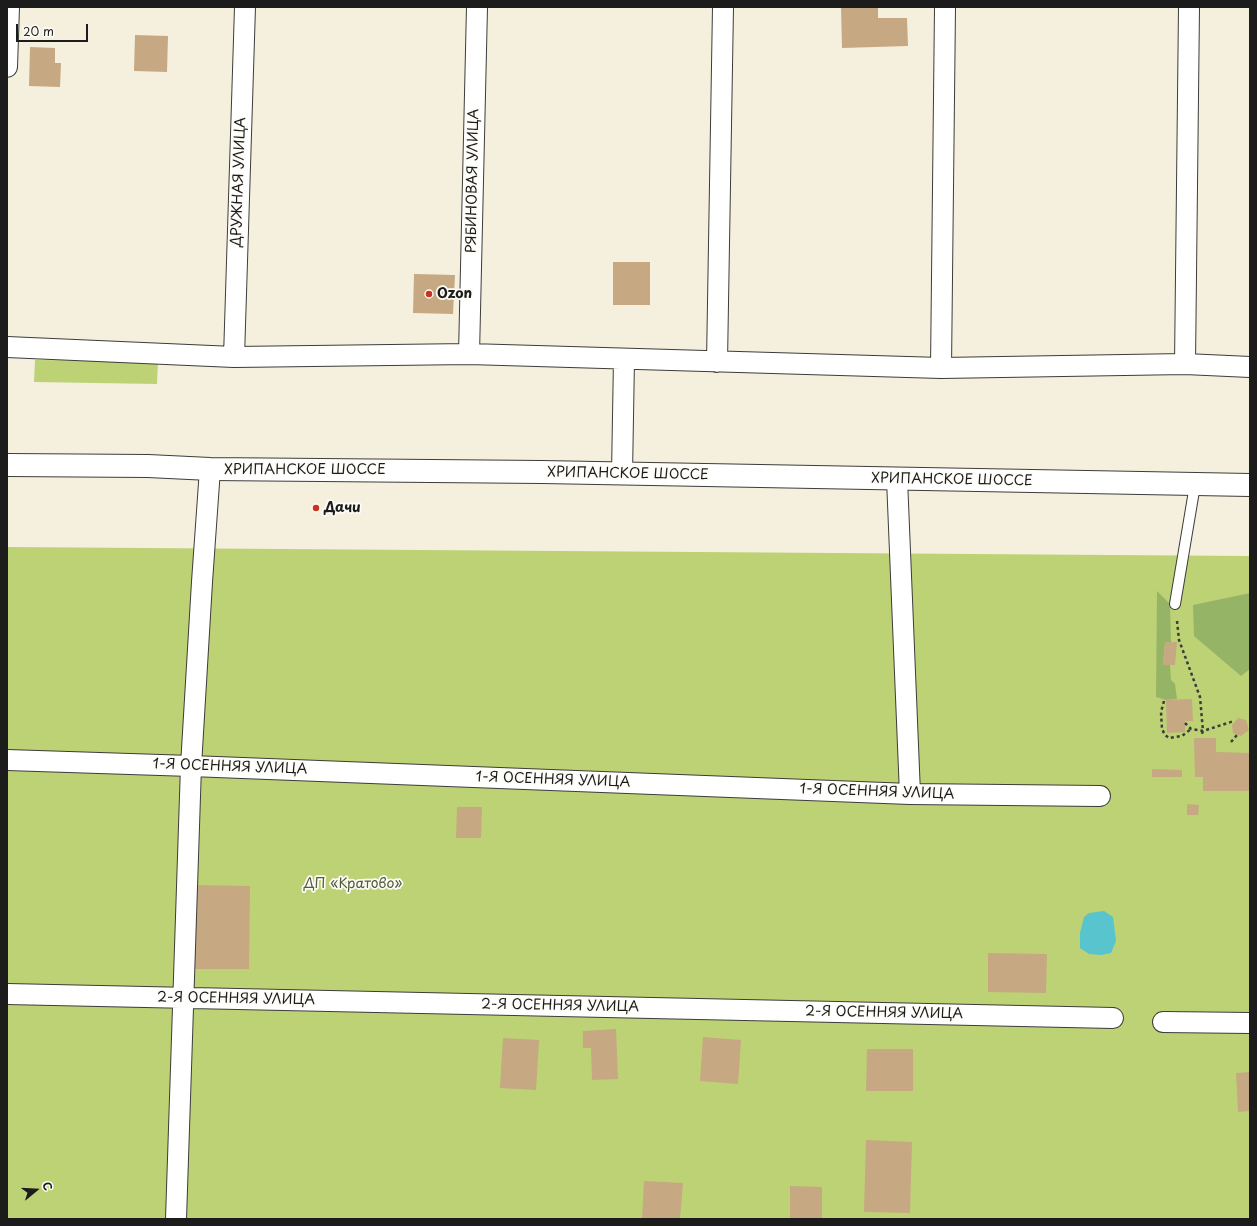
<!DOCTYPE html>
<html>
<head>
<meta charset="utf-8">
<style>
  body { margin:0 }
  #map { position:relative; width:1257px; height:1226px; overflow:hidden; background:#f5f0de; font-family:"Playpen Sans",sans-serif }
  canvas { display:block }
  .frame { position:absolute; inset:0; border:8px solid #1c1c1c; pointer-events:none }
  .north { position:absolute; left:16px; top:1170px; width:40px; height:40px; -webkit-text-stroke:3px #fdfcf7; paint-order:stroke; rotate:72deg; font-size:11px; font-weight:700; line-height:16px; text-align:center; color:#1c1c1c }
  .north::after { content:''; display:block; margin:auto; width:14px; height:18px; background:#1c1c1c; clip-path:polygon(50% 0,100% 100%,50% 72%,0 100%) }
  .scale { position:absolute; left:16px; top:24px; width:72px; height:18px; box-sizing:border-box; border:2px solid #1c1c1c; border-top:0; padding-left:5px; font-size:12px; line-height:14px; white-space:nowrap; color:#1c1c1c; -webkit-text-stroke:3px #fdfcf7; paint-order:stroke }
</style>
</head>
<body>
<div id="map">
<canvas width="1257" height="1226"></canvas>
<div class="frame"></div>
<div class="north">С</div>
<div class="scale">20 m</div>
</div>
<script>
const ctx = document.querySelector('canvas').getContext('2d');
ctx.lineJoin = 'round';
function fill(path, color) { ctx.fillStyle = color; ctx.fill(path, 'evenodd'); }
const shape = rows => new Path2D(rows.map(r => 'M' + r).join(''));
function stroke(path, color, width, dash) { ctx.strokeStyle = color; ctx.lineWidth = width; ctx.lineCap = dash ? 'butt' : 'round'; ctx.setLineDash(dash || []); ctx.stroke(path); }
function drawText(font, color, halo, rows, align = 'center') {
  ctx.font = font + ' "Playpen Sans",sans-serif'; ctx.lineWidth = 3.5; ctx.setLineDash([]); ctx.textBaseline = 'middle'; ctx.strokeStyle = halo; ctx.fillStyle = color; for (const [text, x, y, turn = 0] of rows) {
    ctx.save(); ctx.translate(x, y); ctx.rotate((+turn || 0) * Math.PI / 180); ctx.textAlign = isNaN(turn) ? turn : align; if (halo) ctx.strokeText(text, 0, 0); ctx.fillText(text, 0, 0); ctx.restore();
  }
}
const green = shape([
  [35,360,158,361,157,384,34,382],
  [7,547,1250,556,1250,1219,7,1219]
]);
const forest = shape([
  [1157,591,1170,604,1171,642,1165,642,1163,665,1170,665,1171,680,1175,684,1177,699,1166,700,1156,697],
  [1250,593,1250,669,1241,676,1194,636,1193,605]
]);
const water = shape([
  [1104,911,1113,917,1116,941,1111,953,1101,955,1089,954,1080,948,1080,933,1084,917,1089,913]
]);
const building = shape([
  [841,7,878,7,878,18,907,18,908,46,842,48],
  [135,35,168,36,167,72,134,71],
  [30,47,55,48,55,63,61,63,60,87,29,86],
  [613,262,650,262,650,305,613,305],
  [414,274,455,275,453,314,413,313],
  [1165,642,1177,642,1175,665,1163,665],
  [1192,699,1193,721,1185,721,1185,732,1167,733,1166,700],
  [1238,718,1246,720,1249,730,1241,736,1233,733,1232,725],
  [1194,738,1216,738,1216,752,1250,753,1250,791,1203,791,1203,777,1195,777],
  [1152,769,1182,770,1182,777,1152,777],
  [1187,804,1199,805,1198,815,1187,815],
  [457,807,482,807,481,838,456,838],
  [194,885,250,886,249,969,194,969],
  [988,953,1047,954,1046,993,988,992],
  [616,1029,618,1079,592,1080,591,1048,583,1048,583,1031],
  [703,1037,741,1040,738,1084,700,1081],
  [503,1038,539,1040,536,1090,500,1088],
  [867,1049,913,1049,913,1091,866,1091],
  [1250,1072,1250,1111,1238,1112,1236,1073],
  [866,1140,912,1142,910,1213,864,1212],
  [644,1181,683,1183,680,1219,642,1219],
  [790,1186,822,1187,822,1219,790,1219]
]);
const path = shape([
  [1177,621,1179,640,1200,697,1203,731,1201,736],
  [1164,701,1161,712,1162,729,1165,735,1169,738,1182,736,1191,729],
  [1185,723,1191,729,1203,731,1234,721],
  [1231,742,1237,735]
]);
const service = shape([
  [1175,604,1195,485]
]);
const minor = shape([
  [7,67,9,7],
  [7,347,234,357,469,354,941,368,1185,364,1250,367],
  [469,354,477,7],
  [234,357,245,7],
  [717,362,723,7],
  [1185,364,1189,7],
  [941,368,945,7],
  [622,474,624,359],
  [897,479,910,794],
  [7,760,191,766,910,794,1100,796],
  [7,994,1113,1018],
  [1163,1022,1250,1023],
  [176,1219,191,766,202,582,210,469]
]);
const secondary = shape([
  [7,465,148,466,210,469,542,472,1250,485]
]);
const markers = [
  [429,294,4,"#c8321e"],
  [316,508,4,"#c8321e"]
];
const streetNames = [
  ["РЯБИНОВАЯ УЛИЦА",473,181,-89],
  ["ДРУЖНАЯ УЛИЦА",239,182,-88],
  ["ХРИПАНСКОЕ ШОССЕ",305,470],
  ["ХРИПАНСКОЕ ШОССЕ",628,474,1],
  ["ХРИПАНСКОЕ ШОССЕ",952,480,1],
  ["1-Я ОСЕННЯЯ УЛИЦА",230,767,2],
  ["1-Я ОСЕННЯЯ УЛИЦА",553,780,2],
  ["1-Я ОСЕННЯЯ УЛИЦА",877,792,2],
  ["2-Я ОСЕННЯЯ УЛИЦА",236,999,1],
  ["2-Я ОСЕННЯЯ УЛИЦА",560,1006,1],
  ["2-Я ОСЕННЯЯ УЛИЦА",884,1013,1]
];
const poiNames = [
  ["Ozon",437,294],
  ["Дачи",324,508]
];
const parkNames = [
  ["ДП «Кратово»",353,884]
];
fill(green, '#bdd275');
fill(forest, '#96b466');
fill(water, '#57c4ce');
fill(building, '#c6a882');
stroke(service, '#3d3c39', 12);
stroke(minor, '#3d3c39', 22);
stroke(secondary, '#3d3c39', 24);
stroke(path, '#3d3c39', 2.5, [3, 3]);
stroke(service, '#fff', 10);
stroke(minor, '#fff', 20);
stroke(secondary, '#fff', 22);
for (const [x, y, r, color] of markers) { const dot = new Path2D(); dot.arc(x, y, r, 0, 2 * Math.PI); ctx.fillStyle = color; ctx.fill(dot); stroke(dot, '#fdfcf7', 1.5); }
drawText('14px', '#1c1c1c', '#fdfcf7', streetNames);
drawText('bold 14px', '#1c1c1c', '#fdfcf7', poiNames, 'left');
drawText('14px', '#545c3b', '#fdfcf7', parkNames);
</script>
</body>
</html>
